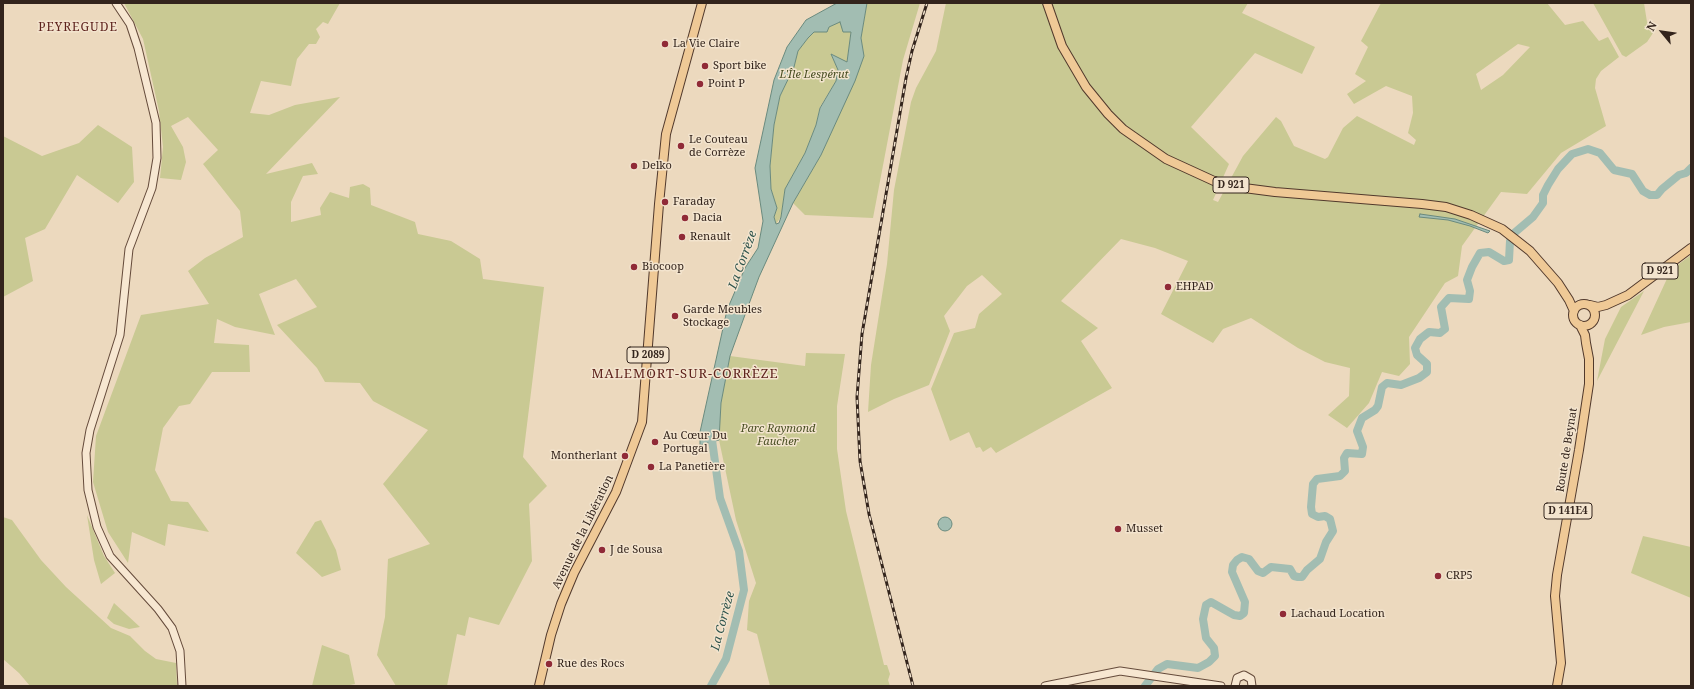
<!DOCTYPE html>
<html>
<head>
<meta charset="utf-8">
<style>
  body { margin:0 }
  #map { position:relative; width:1694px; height:689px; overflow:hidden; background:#ecd9be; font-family:"Noto Serif",serif }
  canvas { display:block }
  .frame { position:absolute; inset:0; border:4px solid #33241c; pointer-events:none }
  .north { position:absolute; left:1642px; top:12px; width:40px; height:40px; -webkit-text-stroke:3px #f3e4ce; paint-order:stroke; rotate:299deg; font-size:11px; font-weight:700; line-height:16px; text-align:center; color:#33241c }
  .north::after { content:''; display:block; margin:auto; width:14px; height:18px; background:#33241c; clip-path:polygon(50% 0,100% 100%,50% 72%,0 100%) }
</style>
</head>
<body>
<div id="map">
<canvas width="1694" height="689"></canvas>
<div class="frame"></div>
<div class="north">N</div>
</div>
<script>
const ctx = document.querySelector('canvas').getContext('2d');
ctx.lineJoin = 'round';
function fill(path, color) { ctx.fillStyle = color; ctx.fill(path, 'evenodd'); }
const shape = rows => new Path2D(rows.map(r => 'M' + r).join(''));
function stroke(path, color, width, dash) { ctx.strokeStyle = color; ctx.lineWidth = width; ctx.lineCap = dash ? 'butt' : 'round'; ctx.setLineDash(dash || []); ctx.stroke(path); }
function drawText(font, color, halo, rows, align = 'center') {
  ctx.font = font + ' "Noto Serif",serif'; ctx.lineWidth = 3; ctx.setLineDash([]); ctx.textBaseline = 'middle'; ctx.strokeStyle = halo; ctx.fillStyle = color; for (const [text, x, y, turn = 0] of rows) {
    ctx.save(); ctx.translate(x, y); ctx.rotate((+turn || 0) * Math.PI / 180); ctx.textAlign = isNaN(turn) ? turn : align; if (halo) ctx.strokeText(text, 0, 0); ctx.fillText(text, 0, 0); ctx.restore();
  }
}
const green = shape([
  [124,3,340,3,328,24,323,22,316,29,320,37,316,44,309,44,297,59,291,86,261,81,250,113,269,115,295,105,340,97,266,174,312,163,318,174,303,176,291,202,291,222,321,215,320,208,330,192,349,198,350,187,363,184,370,188,371,205,415,222,418,234,451,241,480,259,483,279,544,287,523,457,547,486,529,504,532,561,499,625,469,617,465,636,457,634,447,686,396,686,377,655,385,617,388,559,430,544,383,484,428,430,373,401,360,383,325,382,317,368,277,325,317,307,296,279,259,294,275,335,235,327,217,319,214,343,249,345,250,372,212,372,190,404,179,406,163,428,155,470,171,501,188,502,209,532,168,524,165,546,132,532,128,563,108,532,93,482,96,436,141,315,209,304,188,271,205,258,243,237,240,211,203,164,218,150,188,117,171,126,183,147,186,162,181,180,160,178,163,147,159,111,143,39],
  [867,3,920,3,903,60,873,218,805,215,793,203,821,155,864,56,861,38],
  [946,3,1248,3,1242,13,1315,47,1302,74,1255,53,1191,127,1229,164,1213,200,1218,202,1243,156,1276,117,1281,121,1294,146,1325,159,1328,157,1343,128,1357,116,1414,145,1416,140,1408,133,1413,113,1412,96,1386,86,1354,104,1347,94,1366,81,1355,74,1368,47,1361,41,1381,3,1547,3,1565,25,1583,21,1599,41,1608,37,1619,57,1601,71,1596,79,1595,88,1606,126,1561,153,1527,194,1501,192,1462,246,1458,276,1445,283,1409,337,1410,364,1399,376,1382,372,1369,403,1347,428,1328,415,1349,396,1350,368,1325,362,1298,348,1251,318,1223,329,1213,343,1161,314,1188,261,1155,248,1121,239,1061,301,1098,328,1081,341,1112,388,996,453,991,447,983,452,980,447,976,448,969,432,950,441,931,389,954,333,975,328,979,314,1002,294,982,275,967,286,944,316,950,331,929,385,894,399,868,412,871,365,887,264,894,190,911,102,916,88,936,51],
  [1518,44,1530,47,1503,75,1481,90,1476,74],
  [1593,3,1644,3,1647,22,1655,30,1647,42,1626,57,1622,55],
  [841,21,843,32,851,31,847,63,831,54,838,70,836,81,820,107,816,125,805,153,785,189,781,217,776,224,774,217,777,208,771,189,770,166,774,125,780,96,794,67,798,51,808,38,814,32,826,32,829,27],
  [98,125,132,147,134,182,118,203,77,175,45,229,25,238,33,281,3,297,3,136,42,156,79,143],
  [1691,255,1691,322,1664,327,1641,335,1671,270],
  [1644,291,1597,381,1605,339,1621,307],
  [806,353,845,354,837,406,837,449,846,511,884,665,887,665,890,674,888,680,890,686,770,686,757,634,747,630,749,601,756,583,736,520,719,440,721,403,730,356,805,366],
  [87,515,104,556,115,573,101,584,94,560],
  [3,517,12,520,41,560,66,587,111,628,130,636,145,651,156,659,176,663,177,686,30,686,19,673,3,659],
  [321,520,336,550,341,570,322,577,296,553,315,522],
  [1643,536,1691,547,1691,598,1631,573],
  [114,603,140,627,129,629,114,624,107,618],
  [322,645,349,655,355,684,345,686,312,686]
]);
const water = shape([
  [837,3,867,3,861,38,864,56,855,81,821,155,793,203,759,277,746,312,730,356,721,403,719,440,700,445,700,432,727,310,745,268,758,248,763,221,755,168,774,80,787,47,806,20,837,3],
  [840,22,843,32,851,32,847,62,831,54,838,70,836,81,820,108,816,125,805,153,785,189,781,217,779,223,776,224,774,217,777,208,771,189,770,166,774,125,780,96,794,67,798,51,808,38,814,32,827,32,829,27,840,22],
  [1420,214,1455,219,1490,231,1488,233,1470,226,1448,220,1419,217,1420,214],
  '938 524a7 7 0 1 1 14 0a7 7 0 1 1-14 0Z'
]);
const river = shape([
  [711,686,726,659,744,590,739,551,720,498,712,440,713,432],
  [1145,686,1158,669,1167,664,1198,668,1209,662,1215,656,1214,648,1206,638,1203,619,1206,605,1211,602,1234,615,1240,616,1244,613,1245,602,1232,572,1233,565,1237,560,1242,557,1249,559,1258,571,1263,573,1271,567,1290,569,1294,576,1298,577,1302,577,1307,570,1320,559,1326,542,1333,531,1330,519,1325,516,1318,517,1312,514,1311,507,1313,484,1317,479,1340,476,1345,471,1344,458,1347,453,1362,454,1363,447,1357,431,1362,418,1375,410,1378,406,1382,387,1387,383,1401,385,1419,378,1427,372,1427,364,1417,355,1415,348,1420,339,1429,332,1440,333,1445,329,1441,307,1449,298,1469,299,1470,291,1467,280,1472,267,1480,253,1489,252,1504,261,1509,260,1510,241,1513,234,1533,217,1543,203,1543,195,1548,185,1558,169,1572,154,1588,149,1600,153,1614,170,1632,174,1643,191,1650,195,1657,195,1662,189,1679,175,1686,173,1691,168]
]);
const secondary = shape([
  [116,3,130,24,138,48,156,123,157,158,152,188,129,249,120,335,90,430,86,453,88,490,97,527,110,556,158,609,172,628,180,651,182,686],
  [1045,686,1120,671,1221,686],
  [1235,686,1237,678,1244,675,1251,679,1252,686]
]);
const primary = shape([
  [1047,3,1062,46,1086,87,1108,114,1123,129,1166,159,1214,181,1244,188,1275,192,1422,204,1446,207,1471,215,1502,229,1530,251,1558,283,1569,300,1574,311],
  '1573 315a11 11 0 1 1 22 0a11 11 0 1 1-22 0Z',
  [1590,305,1598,307,1606,305,1628,295,1691,248],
  [539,686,551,635,561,604,574,573,616,492,642,422,659,204,666,134,702,3],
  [1557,686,1561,663,1555,596,1557,575,1579,450,1589,384,1589,359,1586,343,1585,335,1580,325]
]);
const rail = shape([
  [913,686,869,514,860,461,857,397,862,334,906,78,912,51,927,3]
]);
const markers = [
  [665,44,4,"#902a37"],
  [705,66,4,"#902a37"],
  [700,84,4,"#902a37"],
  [681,146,4,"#902a37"],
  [634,166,4,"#902a37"],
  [665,202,4,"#902a37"],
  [685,218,4,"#902a37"],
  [682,237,4,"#902a37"],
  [634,267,4,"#902a37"],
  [1168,287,4,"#902a37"],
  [675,316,4,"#902a37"],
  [655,442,4,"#902a37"],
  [625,456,4,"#902a37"],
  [651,467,4,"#902a37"],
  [1118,529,4,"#902a37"],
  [602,550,4,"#902a37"],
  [1438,576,4,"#902a37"],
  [1283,614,4,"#902a37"],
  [549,664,4,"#902a37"]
];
const shields = [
  [1231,185,36],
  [1660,271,36],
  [648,355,42],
  [1568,511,48]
];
const shieldNames = [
  ["D 921",1231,185],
  ["D 921",1660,271],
  ["D 2089",648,355],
  ["D 141E4",1568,511]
];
const poiNames = [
  ["La Vie Claire",673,44],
  ["Sport bike",713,66],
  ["Point P",708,84],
  ["Le Couteau",689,140],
  ["de Corrèze",689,153],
  ["Delko",642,166],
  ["Faraday",673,202],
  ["Dacia",693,218],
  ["Renault",690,237],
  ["Biocoop",642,267],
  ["EHPAD",1176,287],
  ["Garde Meubles",683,310],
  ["Stockage",683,323],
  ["Au Cœur Du",663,436],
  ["Portugal",663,449],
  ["Montherlant",617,456,"right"],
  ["La Panetière",659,467],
  ["Musset",1126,529],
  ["J de Sousa",610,550],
  ["CRP5",1446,576],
  ["Lachaud Location",1291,614],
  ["Rue des Rocs",557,664]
];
const parkNames = [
  ["L'Île Lespérut",814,75],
  ["Parc Raymond",778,429],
  ["Faucher",778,442]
];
const streetNames = [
  ["Route de Beynat",1567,450,-81],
  ["Avenue de la Libération",583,532,-64]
];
const neighbourhoodNames = [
  ["PEYREGUDE",78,28]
];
const waterNames = [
  ["La Corrèze",743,260,-70],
  ["La Corrèze",723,621,-75]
];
const quarterNames = [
  ["MALEMORT-SUR-CORRÈZE",685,374]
];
fill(green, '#c9c993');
fill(water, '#a2bdb2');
stroke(water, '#6a8a7e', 1);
stroke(river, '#a2bdb2', 8);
stroke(secondary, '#654b3b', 9);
stroke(primary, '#51392c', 10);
stroke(secondary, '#f7e7d1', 7);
stroke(primary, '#efc996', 8);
stroke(rail, '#33241c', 3);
stroke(rail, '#f3e4ce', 1.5, [4.5]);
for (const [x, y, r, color] of markers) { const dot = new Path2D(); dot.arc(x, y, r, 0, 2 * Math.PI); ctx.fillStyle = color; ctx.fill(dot); stroke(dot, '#f3e4ce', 1.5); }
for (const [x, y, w] of shields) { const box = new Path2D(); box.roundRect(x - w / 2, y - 8, w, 16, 3); ctx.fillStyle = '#f3e4ce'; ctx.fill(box); stroke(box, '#33241c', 1); }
drawText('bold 10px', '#33241c', null, shieldNames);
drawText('11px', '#33241c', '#f3e4ce', poiNames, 'left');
drawText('italic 11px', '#494f23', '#f3e4ce', parkNames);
drawText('11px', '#33241c', '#f3e4ce', streetNames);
ctx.letterSpacing = '1px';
drawText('12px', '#5e231d', '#f3e4ce', neighbourhoodNames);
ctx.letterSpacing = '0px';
drawText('italic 12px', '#2c524b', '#f3e4ce', waterNames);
ctx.letterSpacing = '1px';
drawText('13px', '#5e231d', '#f3e4ce', quarterNames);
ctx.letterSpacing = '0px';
</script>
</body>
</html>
